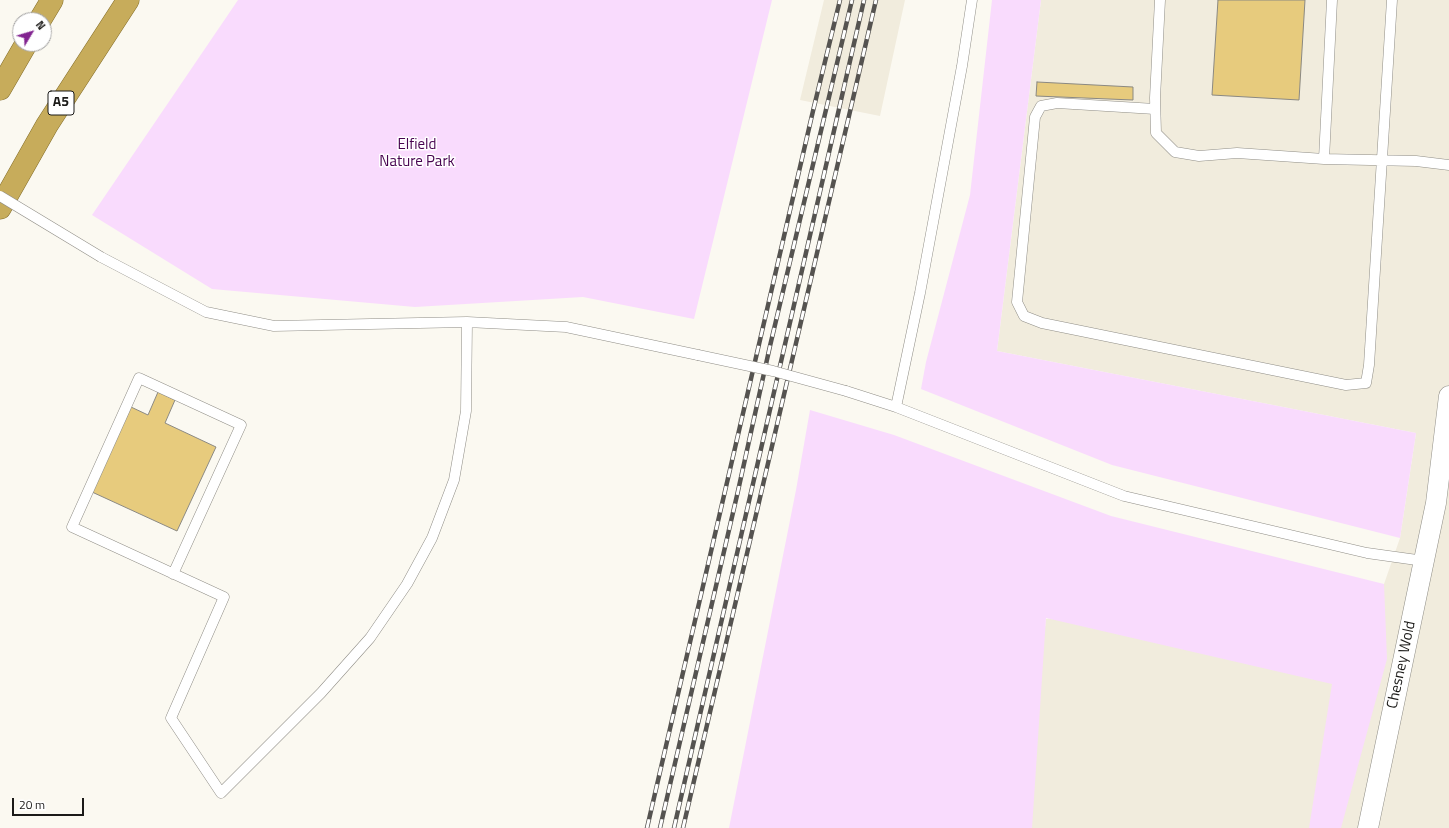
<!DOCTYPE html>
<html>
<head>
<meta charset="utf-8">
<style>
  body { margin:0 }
  #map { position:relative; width:1449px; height:828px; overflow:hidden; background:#fbf9f1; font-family:"Titillium Web",sans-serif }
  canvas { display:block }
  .north { position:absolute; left:12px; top:12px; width:40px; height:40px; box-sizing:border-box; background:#fff; border:1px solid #a4a3a3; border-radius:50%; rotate:52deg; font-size:11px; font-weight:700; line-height:16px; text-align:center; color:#1b1a18 }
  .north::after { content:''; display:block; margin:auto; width:14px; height:18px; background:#822490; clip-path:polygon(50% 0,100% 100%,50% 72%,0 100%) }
  .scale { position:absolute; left:12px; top:798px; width:72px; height:18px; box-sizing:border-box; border:2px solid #1b1a18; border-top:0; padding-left:5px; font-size:12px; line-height:14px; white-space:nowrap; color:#1b1a18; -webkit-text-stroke:3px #fff; paint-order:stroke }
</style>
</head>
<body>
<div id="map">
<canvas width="1449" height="828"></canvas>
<div class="north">N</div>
<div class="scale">20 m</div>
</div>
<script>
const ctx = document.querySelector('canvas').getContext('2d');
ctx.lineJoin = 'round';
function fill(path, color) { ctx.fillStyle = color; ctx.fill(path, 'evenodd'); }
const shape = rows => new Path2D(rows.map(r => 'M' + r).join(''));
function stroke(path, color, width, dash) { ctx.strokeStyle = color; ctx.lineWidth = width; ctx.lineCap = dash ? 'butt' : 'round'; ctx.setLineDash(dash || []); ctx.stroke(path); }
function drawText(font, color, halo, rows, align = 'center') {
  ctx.font = font + ' "Titillium Web",sans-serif'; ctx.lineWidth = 3; ctx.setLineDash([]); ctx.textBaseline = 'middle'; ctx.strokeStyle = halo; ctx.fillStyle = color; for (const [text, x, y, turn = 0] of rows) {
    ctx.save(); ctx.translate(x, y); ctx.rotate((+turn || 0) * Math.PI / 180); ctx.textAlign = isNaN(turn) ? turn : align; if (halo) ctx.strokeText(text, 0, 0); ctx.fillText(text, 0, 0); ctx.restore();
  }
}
const built = shape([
  [824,0,905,0,880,116,800,100],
  [1041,0,1449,0,1449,828,1021,828,1046,619,1384,584,1400,538,1416,433,997,351]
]);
const green = shape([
  [238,0,772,0,694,319,583,297,415,307,212,289,92,215],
  [992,0,1041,0,997,351,1416,433,1400,538,1112,465,921,389,926,362,970,195],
  [810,410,894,435,1111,516,1384,584,1387,659,1341,828,1309,828,1332,684,1046,618,1032,828,729,828,796,490]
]);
const building = shape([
  [1218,0,1305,0,1299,100,1212,95,1218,0],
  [1037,82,1133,87,1133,100,1036,96,1037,82],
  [158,392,175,400,165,423,216,447,177,531,92,492,131,407,148,415,158,392]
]);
const service = shape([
  [1160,0,1155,98,1156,133,1175,152,1199,156,1237,153,1324,159,1416,161,1449,165],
  [1155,109,1057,103,1041,106,1035,117,1017,302,1024,316,1042,323,1346,385,1366,383,1369,365,1392,0],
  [1324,159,1332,0],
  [101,257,206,312,274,326,467,322,566,327,698,355],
  [846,391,896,407,1124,496,1367,553,1424,561],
  [896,407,920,293,962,66,972,0],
  [173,574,241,425,139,378,72,527,224,597,171,718,221,793,321,693,370,638,407,584,432,538,454,480,466,411,467,322]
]);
const minor = shape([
  [1368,828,1436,503,1449,396]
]);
const trunk = shape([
  [40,20,52,0],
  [0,89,26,44],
  [0,208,47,125,128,0]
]);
const rail = shape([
  [647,828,813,111,840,0],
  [660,828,738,491,770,346,852,0],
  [674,828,864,0],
  [683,828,876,0]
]);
const serviceBridge = shape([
  [0,196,101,257],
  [698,355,773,371,846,391]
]);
const shields = [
  [61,103,26]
];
const shieldNames = [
  ["A5",61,103]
];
const parkNames = [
  ["Elfield",417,145],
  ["Nature Park",417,162]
];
const streetNames = [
  ["Chesney Wold",1402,665,-78]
];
fill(built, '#f1ecdd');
fill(green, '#f9dbfd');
fill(building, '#e7cb7d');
stroke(building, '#8b8982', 1);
stroke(service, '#908e87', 11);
stroke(minor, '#908e87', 21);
stroke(trunk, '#826c29', 23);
stroke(service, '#fff', 10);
stroke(minor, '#fff', 20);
stroke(trunk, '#c7ac5b', 22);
stroke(rail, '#555350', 4.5);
stroke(rail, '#fff', 3, [9]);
stroke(serviceBridge, '#908e87', 11, []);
stroke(serviceBridge, '#fff', 10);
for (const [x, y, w] of shields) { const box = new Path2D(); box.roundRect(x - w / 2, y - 12, w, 24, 3); ctx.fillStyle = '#fff'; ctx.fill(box); stroke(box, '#1b1a18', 1); }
drawText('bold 14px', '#1b1a18', null, shieldNames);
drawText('15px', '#470350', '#fff', parkNames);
drawText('15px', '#1b1a18', '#fff', streetNames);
</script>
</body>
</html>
